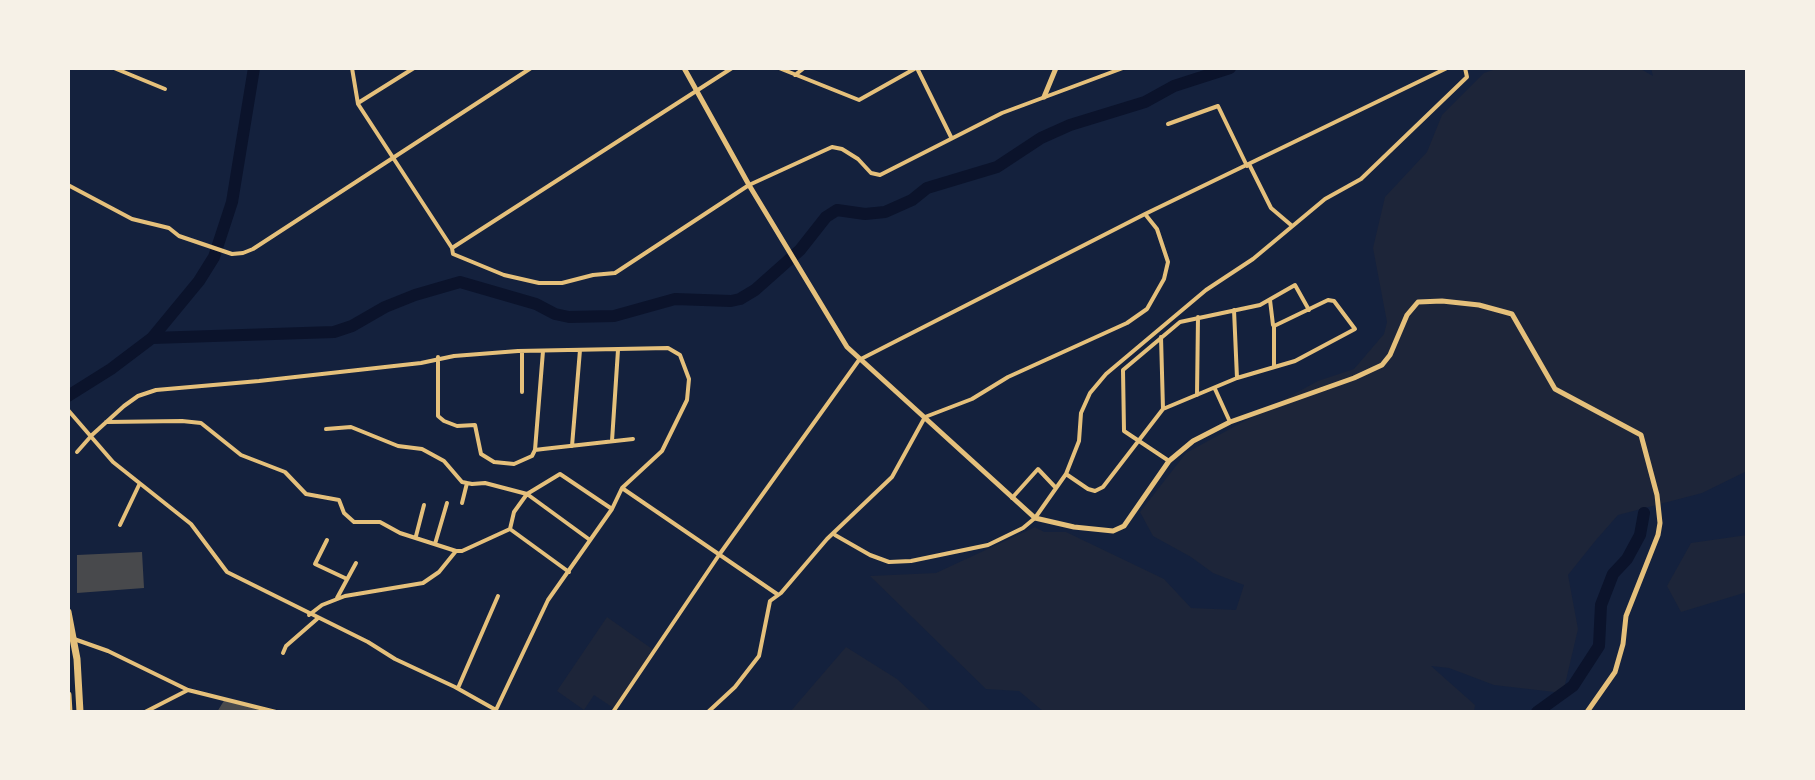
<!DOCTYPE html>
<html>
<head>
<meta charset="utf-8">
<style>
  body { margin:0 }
  #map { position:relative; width:1815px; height:780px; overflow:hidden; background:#14213d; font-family:Merriweather,serif }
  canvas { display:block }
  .frame { position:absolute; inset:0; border:70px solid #f6f1e7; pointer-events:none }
</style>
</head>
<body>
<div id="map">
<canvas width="1815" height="780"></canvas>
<div class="frame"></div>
</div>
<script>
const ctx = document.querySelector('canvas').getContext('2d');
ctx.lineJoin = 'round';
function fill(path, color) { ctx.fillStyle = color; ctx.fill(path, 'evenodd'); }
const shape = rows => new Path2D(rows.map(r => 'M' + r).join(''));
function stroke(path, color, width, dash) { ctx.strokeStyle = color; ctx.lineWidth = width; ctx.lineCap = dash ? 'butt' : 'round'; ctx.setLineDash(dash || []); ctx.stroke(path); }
const green = shape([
  [1499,68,1639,68,1653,76,1651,68,1747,68,1747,471,1702,493,1618,515,1596,540,1568,575,1578,629,1563,693,1494,685,1449,668,1431,666,1475,705,1474,712,1044,712,1019,691,986,689,870,576,936,573,1035,527,1044,532,1066,532,1164,579,1191,608,1236,610,1244,585,1213,573,1191,557,1153,536,1140,512,1186,453,1318,381,1354,369,1384,334,1387,322,1373,248,1385,197,1427,152,1442,115,1484,73],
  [1747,535,1747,592,1681,612,1667,586,1691,543],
  [607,617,655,651,615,709,594,695,584,710,557,691],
  [846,647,897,679,932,712,790,712]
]);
const river = shape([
  [152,338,334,332,352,326,385,307,415,295,460,282,536,304,555,314,569,317,614,316,675,299,731,301,740,299,755,290,800,250,826,217,837,210,865,214,885,212,912,200,927,188,997,167,1041,138,1070,125,1145,102,1174,86,1230,68],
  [68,396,111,369,152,338,199,281,214,257,232,202,254,68],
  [1537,712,1573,686,1599,646,1601,605,1613,574,1627,559,1640,535,1644,513]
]);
const building = shape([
  [142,552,144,588,77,593,77,555],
  [225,699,273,712,217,712]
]);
const minor = shape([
  [114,68,165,89],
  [352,68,358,104,452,248,453,254,504,275,539,283,562,283,593,275,615,273,749,185,832,147,842,149,858,159,871,173,880,175,1002,113,1123,68],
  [779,68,859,100,916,68],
  [917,68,951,137],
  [795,75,804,68],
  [358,103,414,68],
  [1168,124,1218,106,1247,166],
  [1250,166,1271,208,1291,225],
  [68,185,132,219,169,228,179,236,232,254,243,253,253,249,531,68],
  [452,248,732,68],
  [1270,300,1273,325],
  [1234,310,1237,378],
  [1161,337,1163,409],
  [438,357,438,416,444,421,457,426,475,425,481,454,494,462,514,464,532,456,535,450,543,449,633,439],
  [1215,389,1230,422],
  [522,392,522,351],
  [1197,395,1198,317],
  [68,410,113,462,191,524,227,572,368,642,395,659,455,687,496,710],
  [106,422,182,421,201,423,241,455,285,472,306,494,339,500,344,513,354,522,380,522,400,533,456,551,462,551,510,529,514,512,527,494,560,474,612,509],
  [326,429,351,427,398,446,422,449,444,461,462,482,472,484,485,483,527,494,590,540],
  [612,441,618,350],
  [572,446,580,350],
  [535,450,543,351],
  [77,452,92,435,124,406,138,396,156,390,259,381,421,363,454,356,518,351,668,348,680,355,689,379,687,400,662,451,622,488],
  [1169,461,1124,431,1123,370,1180,322,1260,305,1295,285,1309,310],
  [1066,474,1088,489,1095,491,1103,487,1163,409,1237,378,1295,361,1355,329,1334,301,1328,300,1274,326,1274,366],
  [1012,498,1038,469,1056,488],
  [462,503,467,483],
  [120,525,139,485],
  [510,529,569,572],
  [835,535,870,555,889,562,911,561,988,545,1023,528,1035,518,1066,474,1079,441,1081,413,1090,393,1106,374,1206,290,1253,259,1325,199,1361,179,1467,77,1465,68],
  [416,536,424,505],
  [327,540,315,564,347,579],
  [435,544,447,503],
  [337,598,356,563],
  [309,615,322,605,345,596,423,583,439,572,456,551],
  [74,639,108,651,188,690,276,712],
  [283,653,286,646,317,619],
  [458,688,498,596],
  [145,712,188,690],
  [495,712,548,600,612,509,622,488,777,594],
  [613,712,719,555,859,360,1145,214,1447,68],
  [708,712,735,687,759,656,770,601,781,593,827,539,892,477,925,417,972,399,1008,377,1127,323,1147,309,1164,279,1168,262,1157,229,1145,214]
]);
const tertiary = shape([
  [684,68,749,185,847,347,1035,518,1074,527,1113,531,1124,526,1169,461,1193,441,1230,422,1354,378,1382,365,1390,355,1407,315,1418,302,1442,301,1479,305,1512,314,1555,389,1641,435,1657,495,1660,523,1658,535,1626,616,1623,644,1615,672,1587,712],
  [1044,97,1056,68]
]);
const trunk = shape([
  [68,612,77,659,80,712],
  [68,695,69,712]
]);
fill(green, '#1d2539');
stroke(river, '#0b132b', 12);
fill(building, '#48494c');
stroke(minor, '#e5c07b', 4);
stroke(tertiary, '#e5c07b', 5);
stroke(trunk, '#e5c07b', 7);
</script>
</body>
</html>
